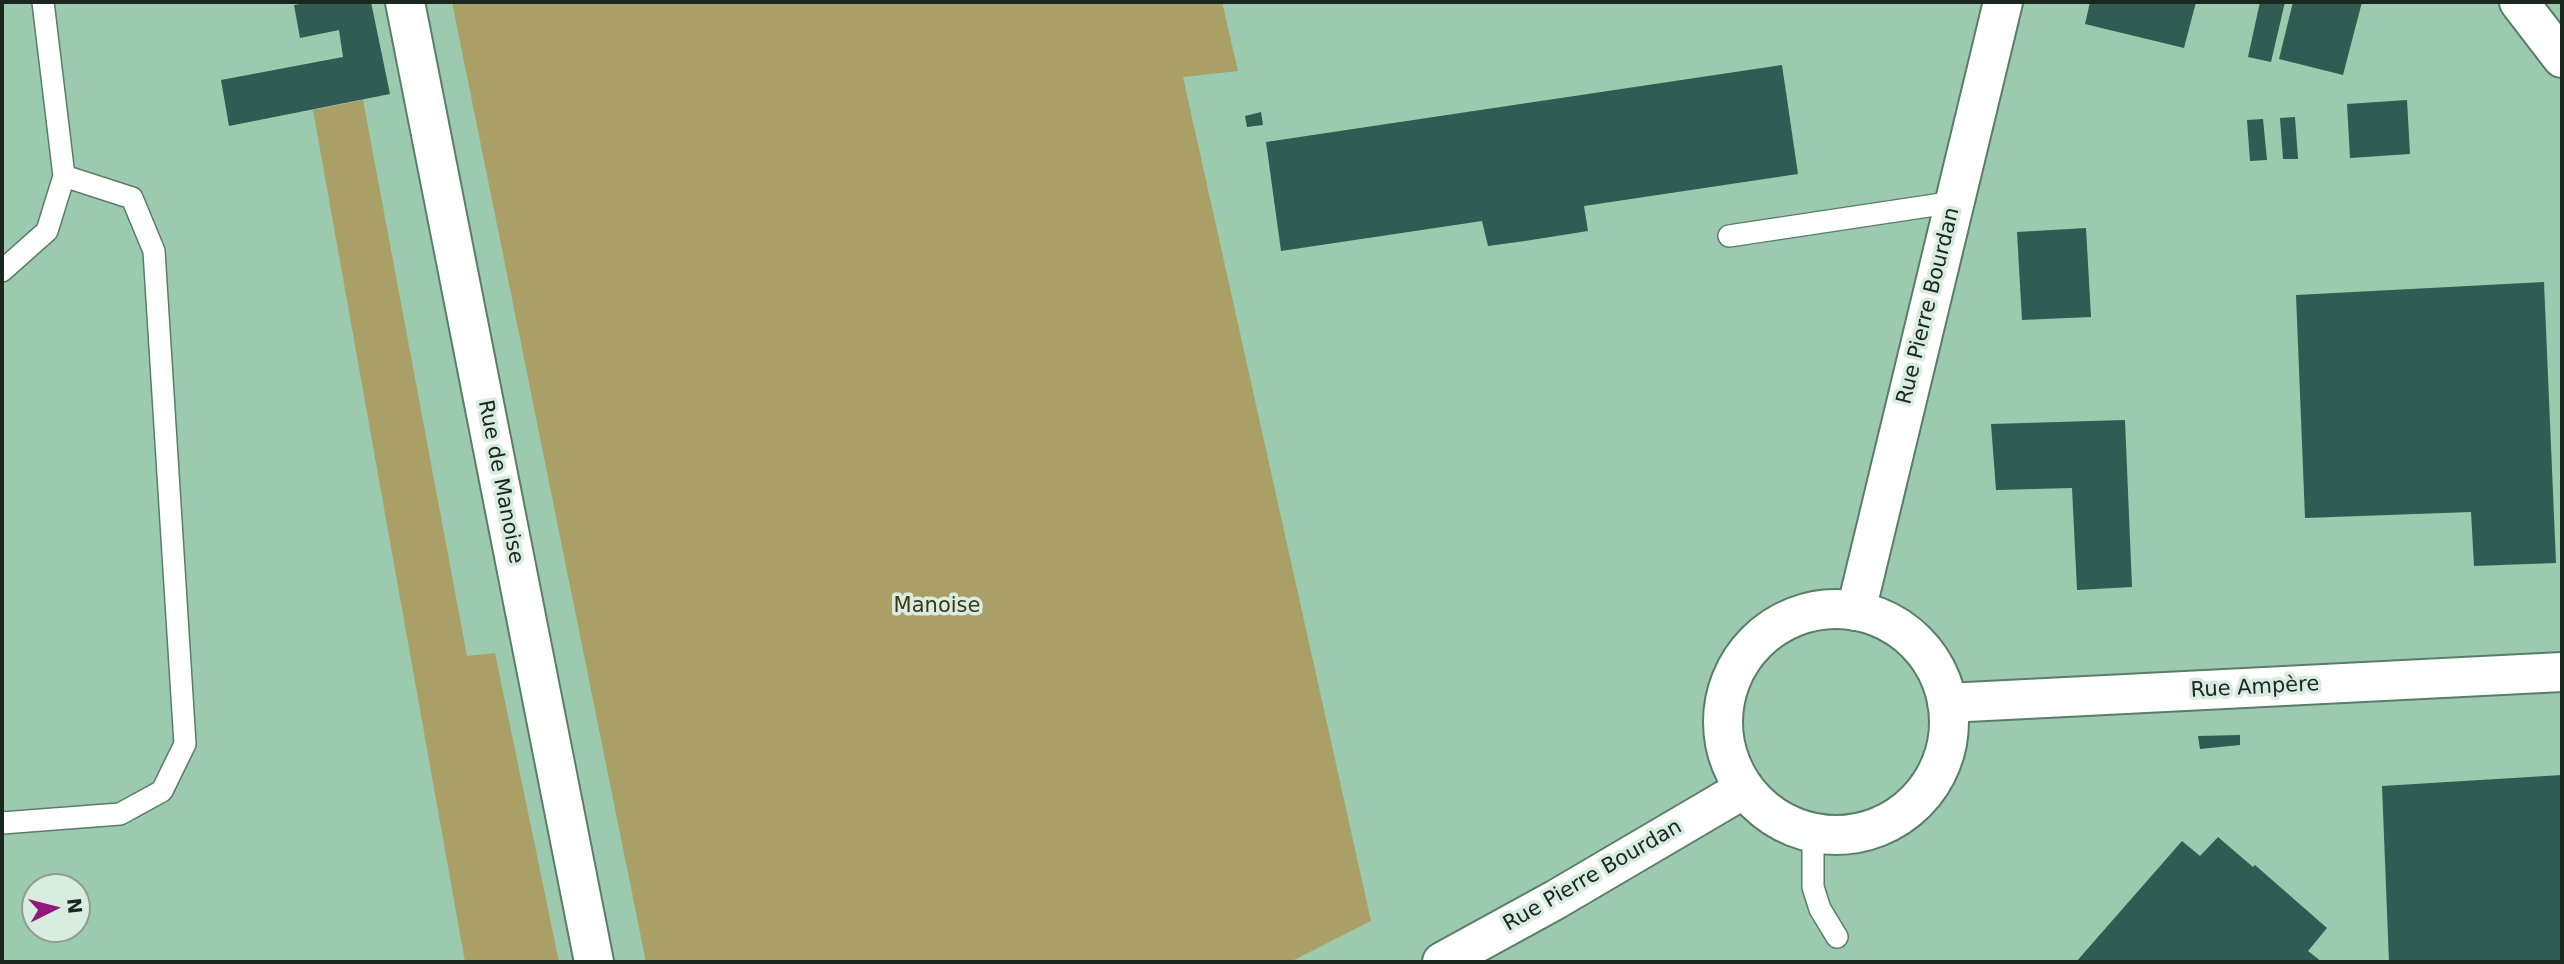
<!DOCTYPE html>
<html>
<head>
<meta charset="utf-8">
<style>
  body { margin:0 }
  #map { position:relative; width:2564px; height:964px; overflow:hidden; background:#abd1ba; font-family:"DejaVu Sans",sans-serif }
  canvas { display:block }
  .frame { position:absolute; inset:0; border:4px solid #19271f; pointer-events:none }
  .north { position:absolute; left:21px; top:873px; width:70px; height:70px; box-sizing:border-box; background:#d9ece0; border:2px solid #8c9d93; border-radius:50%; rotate:84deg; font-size:19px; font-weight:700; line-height:28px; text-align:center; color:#19271f }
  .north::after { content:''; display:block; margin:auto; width:24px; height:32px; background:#911a79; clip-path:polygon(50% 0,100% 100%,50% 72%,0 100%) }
</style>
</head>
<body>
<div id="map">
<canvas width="2564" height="964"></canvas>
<div class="frame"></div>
<div class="north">N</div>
</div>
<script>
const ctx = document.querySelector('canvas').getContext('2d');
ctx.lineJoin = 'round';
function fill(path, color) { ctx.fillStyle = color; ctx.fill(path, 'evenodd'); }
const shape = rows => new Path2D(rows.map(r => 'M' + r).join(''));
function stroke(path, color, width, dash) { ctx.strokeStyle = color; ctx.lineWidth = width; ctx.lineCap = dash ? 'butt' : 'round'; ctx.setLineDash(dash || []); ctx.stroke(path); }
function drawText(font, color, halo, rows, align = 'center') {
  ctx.font = font + ' "DejaVu Sans",sans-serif'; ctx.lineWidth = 7; ctx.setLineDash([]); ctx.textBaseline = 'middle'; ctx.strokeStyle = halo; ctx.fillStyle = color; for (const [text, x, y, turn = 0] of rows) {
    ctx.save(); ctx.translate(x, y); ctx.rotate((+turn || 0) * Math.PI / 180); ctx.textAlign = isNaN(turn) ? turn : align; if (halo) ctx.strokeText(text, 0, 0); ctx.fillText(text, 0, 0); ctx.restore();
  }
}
const built = shape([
  [2,2,2562,2,2562,962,2,962],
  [35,887,77,887,77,929,35,929]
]);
const green = shape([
  [452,2,1222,2,1238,71,1183,77,1371,921,1290,962,646,962],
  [363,100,467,656,495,653,559,962,465,962,313,110]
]);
const building = shape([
  [310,2,371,2,390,94,229,126,221,80,343,57,339,30,300,38,294,5],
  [2090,2,2196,2,2184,48,2085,24],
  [2260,2,2285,2,2271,62,2248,57],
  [2293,2,2362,2,2343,75,2279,59],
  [1782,65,1798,174,1584,206,1588,231,1525,241,1488,246,1482,221,1281,251,1266,142],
  [2407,100,2410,154,2350,158,2347,104],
  [1261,112,1263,125,1247,127,1245,116],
  [2295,117,2298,159,2283,159,2280,118],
  [2263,119,2267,160,2250,161,2247,120],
  [2086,228,2091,317,2022,320,2017,232],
  [2544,282,2556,563,2474,566,2471,512,2305,518,2296,295],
  [2125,420,2132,587,2077,590,2072,488,1996,490,1991,424],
  [2240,735,2240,745,2200,749,2198,736],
  [2562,775,2562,962,2389,962,2382,786],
  [2218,837,2253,867,2255,865,2327,928,2308,951,2322,962,2076,962,2182,841,2200,856]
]);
const service = shape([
  [1729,236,1955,202],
  [2,271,47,231,64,176,43,2],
  [2,823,120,814,162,791,185,744,154,251,132,198,64,176],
  [1813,833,1813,887,1820,909,1837,937]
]);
const minor = shape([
  [405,2,594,962],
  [2519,2,2562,58],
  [1856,611,2003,2]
]);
const tertiary = shape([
  '1723 722a113 113 0 1 1 226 0a113 113 0 1 1-226 0Z',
  [1947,703,2562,672],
  [1442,962,1555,900,1744,789]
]);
const streetNames = [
  ["Rue Pierre Bourdan",1929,306,-76],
  ["Rue de Manoise",500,482,79],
  ["Rue Ampère",2255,688,-3],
  ["Rue Pierre Bourdan",1593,876,-30]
];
const parkNames = [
  ["Manoise",937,607]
];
fill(built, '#9ccaae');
fill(green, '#aa9f67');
fill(building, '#305c53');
stroke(service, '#5a7d68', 24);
stroke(minor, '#5a7d68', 42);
stroke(tertiary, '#5a7d68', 42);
stroke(service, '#fff', 21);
stroke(minor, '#fff', 38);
stroke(tertiary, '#fff', 38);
drawText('21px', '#19271f', '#d9ece0', streetNames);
drawText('21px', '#3d3611', '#d9ece0', parkNames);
</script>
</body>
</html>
